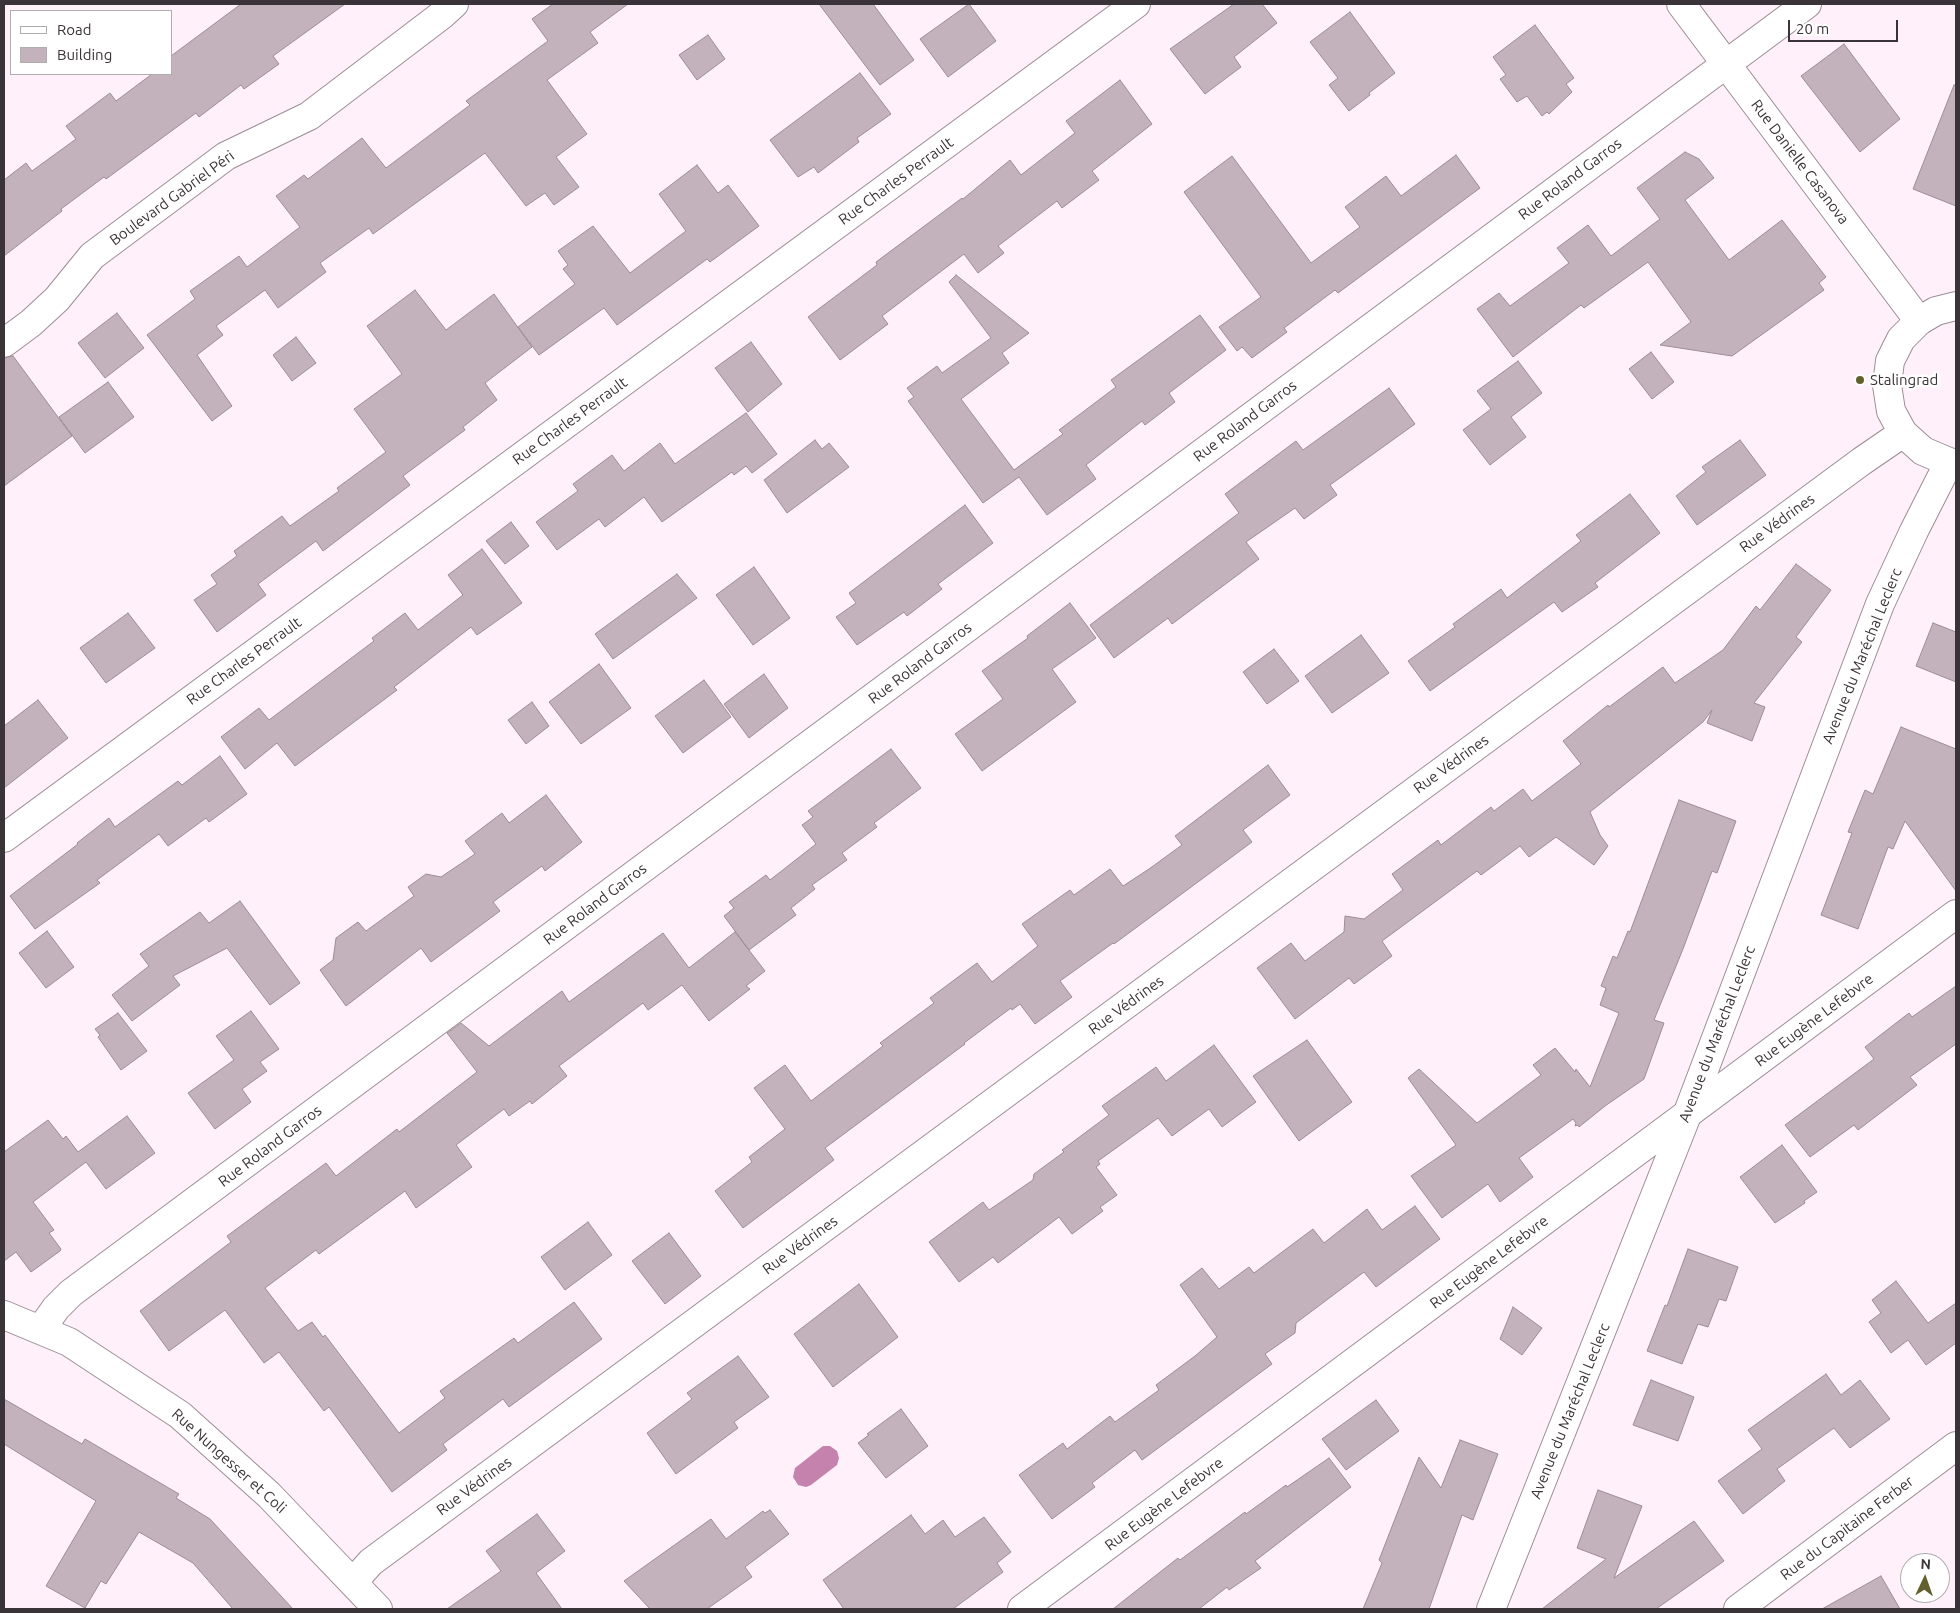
<!DOCTYPE html>
<html>
<head>
<meta charset="utf-8">
<style>
  body { margin:0 }
  #map { position:relative; width:1960px; height:1613px; overflow:hidden; background:#fff0f9; font-family:Ubuntu,sans-serif }
  canvas { display:block }
  .frame { position:absolute; inset:0; border:5px solid #3a3337; pointer-events:none }
  .legend { position:absolute; left:10px; top:10px; width:162px; height:65px; box-sizing:border-box; background:#fff; border:1px solid #b0adaf; margin:0; padding:6px 9px; list-style:none; font-size:15px; color:#3a3337 }
  .legend li { display:flex; align-items:center; gap:10px; height:25px }
  .legend b { width:25px; border:1px solid #b0adaf }
  .north { position:absolute; left:1900px; top:1553px; width:50px; height:50px; box-sizing:border-box; background:#fff; border:1px solid #b0adaf; border-radius:50%; rotate:3deg; font-size:14px; font-weight:700; line-height:20px; text-align:center; color:#3a3337 }
  .north::after { content:''; display:block; margin:auto; width:18px; height:22px; background:#62612d; clip-path:polygon(50% 0,100% 100%,50% 72%,0 100%) }
  .scale { position:absolute; left:1788px; top:20px; width:110px; height:22px; box-sizing:border-box; border:2px solid #3a3337; border-top:0; padding-left:6px; font-size:15px; line-height:18px; white-space:nowrap; color:#3a3337; -webkit-text-stroke:4px #fff; paint-order:stroke }
</style>
</head>
<body>
<div id="map">
<canvas width="1960" height="1613"></canvas>
<div class="frame"></div>
<ul class="legend">
<li><b style="height:6px;background:#fff"></b>Road</li>
<li><b style="height:14px;background:#c3b1bc"></b>Building</li>
</ul>
<div class="north">N</div>
<div class="scale">20 m</div>
</div>
<script>
const ctx = document.querySelector('canvas').getContext('2d');
ctx.lineJoin = 'round';
function fill(path, color) { ctx.fillStyle = color; ctx.fill(path, 'evenodd'); }
const shape = rows => new Path2D(rows.map(r => 'M' + r).join(''));
function stroke(path, color, width, dash) { ctx.strokeStyle = color; ctx.lineWidth = width; ctx.lineCap = dash ? 'butt' : 'round'; ctx.setLineDash(dash || []); ctx.stroke(path); }
function drawText(font, color, halo, rows, align = 'center') {
  ctx.font = font + ' Ubuntu,sans-serif'; ctx.lineWidth = 5; ctx.setLineDash([]); ctx.textBaseline = 'middle'; ctx.strokeStyle = halo; ctx.fillStyle = color; for (const [text, x, y, turn = 0] of rows) {
    ctx.save(); ctx.translate(x, y); ctx.rotate((+turn || 0) * Math.PI / 180); ctx.textAlign = isNaN(turn) ? turn : align; if (halo) ctx.strokeText(text, 0, 0); ctx.fillText(text, 0, 0); ctx.restore();
  }
}
const water = shape([
  [823,1446,830,1446,837,1451,839,1458,837,1465,811,1485,806,1487,798,1485,793,1477,795,1468]
]);
const building = shape([
  [241,4,345,4,273,56,279,64,244,89,241,85,199,117,196,113,106,179,104,177,61,209,62,211,4,256,4,180,26,163,32,171,76,139,66,126,110,93,116,101,152,74,171,74,171,56,241,4],
  [553,4,628,4,590,32,598,43,547,80,587,134,556,157,579,187,554,205,545,193,526,206,485,153,373,234,369,228,320,263,326,272,278,308,265,290,216,326,223,335,197,355,232,406,212,421,147,335,195,299,190,291,239,256,247,267,300,227,276,196,304,175,308,179,362,138,386,168,470,105,466,101,548,41,532,19,553,4],
  [819,4,873,4,914,60,880,85,819,4],
  [969,4,996,41,948,77,920,39,969,4],
  [1234,4,1262,4,1277,23,1234,57,1241,67,1205,94,1170,49,1234,4],
  [1350,12,1395,73,1369,93,1370,95,1349,111,1329,85,1338,78,1310,42,1350,12],
  [1535,25,1574,78,1566,84,1572,92,1549,114,1547,112,1542,116,1527,96,1517,102,1500,79,1506,75,1493,57,1535,25],
  [708,35,725,59,697,80,679,55,708,35],
  [1844,44,1900,119,1860,152,1801,76,1844,44],
  [860,73,891,114,857,138,859,142,818,173,814,167,798,177,770,140,860,73],
  [1120,80,1152,124,1092,171,1099,180,1062,208,1057,201,998,246,1004,253,978,273,964,254,882,316,888,324,840,360,808,317,877,265,876,262,962,198,963,199,1010,160,1021,175,1075,133,1066,121,1120,80],
  [1954,85,1956,85,1956,206,1913,189,1954,85],
  [1685,152,1699,159,1714,178,1685,200,1729,260,1782,220,1826,277,1819,283,1824,290,1732,356,1660,345,1691,322,1648,262,1584,308,1581,305,1513,357,1477,309,1499,293,1510,306,1569,263,1557,248,1588,225,1611,256,1660,219,1637,188,1685,152],
  [1456,155,1480,188,1338,293,1335,290,1284,328,1287,332,1252,358,1242,347,1237,351,1219,327,1261,297,1184,192,1232,156,1311,263,1360,227,1345,207,1386,176,1401,196,1456,155],
  [697,165,718,193,728,185,759,226,710,262,707,259,617,325,604,308,539,355,518,327,575,284,563,269,568,265,558,251,593,226,630,273,686,231,659,194,697,165],
  [956,275,1029,333,1002,353,1009,363,961,399,1014,470,1063,434,1059,430,1116,387,1111,380,1200,315,1226,350,1169,393,1175,402,1145,425,1142,421,1086,465,1096,479,1047,515,1019,477,983,503,908,401,914,397,907,388,937,366,942,373,991,338,949,282,956,275],
  [415,290,446,330,494,294,532,347,485,383,497,400,463,427,465,430,403,476,410,485,323,551,316,541,258,584,266,595,217,632,194,600,217,584,211,575,237,556,234,551,282,516,290,526,339,491,337,488,386,452,354,409,402,374,367,326,415,290],
  [117,313,144,348,105,378,78,343,117,313],
  [296,337,316,363,292,381,273,355,296,337],
  [751,342,782,384,748,412,715,368,751,342],
  [1651,352,1674,382,1652,399,1629,369,1651,352],
  [13,356,72,436,4,486,4,358,13,356],
  [1518,361,1542,393,1511,417,1526,437,1490,465,1463,430,1491,409,1477,391,1518,361],
  [108,382,134,417,85,453,59,417,108,382],
  [1389,388,1415,424,1330,485,1337,495,1304,519,1295,508,1246,542,1259,559,1172,624,1168,618,1114,658,1090,625,1239,513,1225,494,1296,441,1303,450,1389,388],
  [746,413,777,454,752,473,746,466,734,475,732,472,662,522,644,497,605,527,599,519,557,550,536,522,578,491,573,484,612,455,624,471,660,443,675,464,746,413],
  [815,440,822,449,829,443,849,467,787,513,764,480,815,440],
  [1740,440,1766,475,1697,525,1676,496,1706,472,1702,467,1740,440],
  [1630,494,1660,533,1595,583,1598,587,1562,612,1554,602,1430,691,1408,661,1455,627,1453,624,1501,589,1507,598,1581,541,1576,535,1630,494],
  [965,505,993,543,938,584,942,589,907,616,904,612,857,645,836,617,856,603,849,593,965,505],
  [511,522,529,546,505,564,486,541,511,522],
  [482,549,522,603,477,635,471,627,394,687,397,690,295,766,277,743,245,769,221,737,259,708,269,720,374,641,372,638,405,613,418,630,463,595,448,575,482,549],
  [1796,564,1831,590,1796,637,1802,642,1754,703,1765,707,1752,741,1707,723,1712,710,1703,722,1590,812,1600,835,1608,846,1594,865,1556,837,1529,857,1520,846,1481,875,1477,871,1382,941,1392,956,1354,984,1349,978,1295,1019,1257,968,1291,943,1305,961,1344,932,1345,916,1364,919,1403,890,1392,874,1438,840,1441,845,1491,807,1494,811,1523,789,1532,801,1581,764,1563,741,1608,705,1609,707,1663,667,1675,683,1723,650,1756,606,1760,610,1796,564],
  [754,567,790,618,753,645,716,595,754,567],
  [677,574,697,598,613,659,595,634,677,574],
  [1070,603,1096,638,1052,669,1076,702,982,771,955,734,1003,699,982,671,1028,638,1027,636,1070,603],
  [128,613,155,648,106,683,80,648,128,613],
  [1933,623,1956,632,1956,682,1916,666,1933,623],
  [1361,635,1389,673,1332,713,1305,676,1361,635],
  [1274,649,1299,681,1267,704,1243,672,1274,649],
  [599,664,631,708,581,744,549,702,599,664],
  [764,674,788,708,749,738,724,704,764,674],
  [704,680,731,717,683,753,655,716,704,680],
  [38,700,68,738,4,788,4,726,38,700],
  [532,702,549,726,526,744,508,720,532,702],
  [1901,727,1956,749,1956,891,1905,821,1893,849,1888,847,1858,929,1821,915,1852,833,1848,832,1865,790,1873,794,1901,727],
  [891,749,921,788,874,823,877,827,842,853,847,860,812,885,815,889,791,908,796,915,749,950,724,916,734,908,729,902,766,875,770,880,816,844,802,825,813,817,808,811,891,749],
  [220,756,247,794,209,822,206,818,168,846,159,834,97,880,100,883,35,929,10,896,78,844,77,843,109,818,115,827,178,781,182,785,220,756],
  [1268,765,1290,795,1243,830,1252,842,1114,944,1113,943,1060,981,1072,997,1035,1024,1020,1004,1012,1010,1011,1008,964,1043,965,1044,825,1148,834,1160,743,1228,715,1191,752,1162,749,1157,785,1129,754,1088,785,1065,811,1101,883,1046,880,1043,934,1003,930,998,977,963,992,982,1038,946,1022,924,1070,890,1074,895,1110,869,1123,886,1149,869,1182,845,1175,836,1268,765],
  [546,795,582,842,545,871,542,866,493,902,500,911,431,962,421,948,346,1006,320,970,333,960,336,938,358,922,366,931,414,896,408,887,426,874,441,877,475,854,465,841,502,813,509,823,546,795],
  [1679,800,1736,821,1717,873,1712,871,1683,949,1654,1020,1664,1023,1644,1079,1605,1106,1579,1127,1578,1125,1575,1126,1576,1123,1573,1119,1519,1158,1533,1177,1500,1202,1488,1184,1442,1218,1411,1176,1456,1145,1408,1078,1419,1069,1477,1123,1541,1075,1533,1065,1555,1048,1575,1072,1576,1069,1590,1087,1619,1013,1600,1005,1606,988,1601,986,1613,956,1617,958,1628,931,1630,932,1679,800],
  [240,901,300,983,270,1005,227,948,173,976,180,985,132,1021,112,995,149,966,140,954,200,912,209,923,240,901],
  [47,931,74,967,46,988,19,953,47,931],
  [735,932,765,971,746,986,750,989,709,1021,682,985,648,1010,643,1003,559,1066,567,1076,532,1104,530,1101,509,1116,504,1109,456,1145,472,1167,416,1208,405,1191,319,1254,316,1250,265,1288,298,1331,312,1322,323,1337,325,1335,399,1433,445,1398,440,1391,514,1338,518,1343,574,1302,602,1339,509,1407,503,1399,443,1444,447,1450,392,1492,329,1407,324,1411,279,1352,264,1363,225,1310,169,1351,140,1311,231,1242,227,1236,326,1163,336,1176,397,1129,399,1132,477,1072,447,1033,461,1023,489,1046,562,991,569,1002,663,933,689,968,735,932],
  [1956,986,1956,1044,1910,1077,1917,1085,1858,1130,1854,1125,1810,1157,1785,1125,1874,1059,1865,1047,1909,1013,1912,1017,1956,986],
  [251,1011,279,1049,260,1062,267,1071,242,1089,251,1102,215,1129,188,1093,234,1060,216,1036,251,1011],
  [118,1013,147,1051,121,1070,98,1037,100,1035,95,1029,118,1013],
  [1307,1040,1352,1102,1299,1141,1253,1076,1307,1040],
  [1214,1045,1256,1102,1222,1127,1209,1109,1172,1136,1158,1118,1098,1161,1100,1164,1096,1167,1117,1195,1100,1207,1103,1211,1072,1234,1059,1217,998,1263,993,1257,959,1282,929,1242,983,1202,989,1210,1033,1180,1034,1174,1064,1152,1062,1150,1109,1115,1102,1106,1156,1067,1166,1081,1214,1045],
  [127,1116,155,1153,106,1189,86,1162,33,1202,54,1230,49,1233,61,1249,60,1251,31,1272,16,1252,4,1261,4,1152,48,1120,63,1139,66,1136,78,1152,127,1116],
  [1782,1145,1817,1192,1804,1201,1805,1203,1775,1223,1740,1177,1782,1145],
  [1415,1206,1440,1239,1376,1287,1364,1272,1296,1323,1295,1333,1265,1354,1272,1364,1142,1460,1135,1450,1092,1483,1095,1487,1052,1519,1019,1475,1063,1443,1067,1449,1110,1416,1115,1422,1159,1390,1156,1385,1195,1356,1217,1337,1180,1285,1202,1268,1219,1289,1249,1267,1254,1273,1313,1229,1324,1243,1367,1209,1382,1230,1415,1206],
  [588,1222,612,1255,565,1290,541,1257,588,1222],
  [669,1233,701,1276,665,1304,632,1261,669,1233],
  [1688,1249,1738,1267,1726,1301,1719,1299,1708,1327,1698,1324,1682,1364,1647,1351,1665,1305,1667,1306,1688,1249],
  [1896,1281,1928,1323,1956,1303,1956,1343,1926,1365,1908,1340,1891,1353,1869,1322,1881,1313,1872,1300,1896,1281],
  [859,1284,898,1337,833,1387,794,1334,859,1284],
  [1513,1307,1542,1328,1522,1355,1500,1339,1513,1307],
  [738,1356,769,1397,734,1422,738,1428,676,1474,647,1433,692,1399,687,1393,738,1356],
  [1826,1374,1841,1395,1860,1380,1890,1419,1850,1448,1834,1428,1777,1469,1785,1481,1743,1514,1718,1481,1762,1449,1748,1430,1826,1374],
  [1651,1380,1694,1397,1678,1441,1633,1425,1651,1380],
  [4,1399,82,1444,85,1439,179,1494,176,1498,210,1519,293,1609,233,1609,193,1563,139,1532,106,1584,101,1581,85,1608,46,1586,96,1501,4,1444,4,1399],
  [1376,1400,1399,1431,1346,1470,1322,1439,1376,1400],
  [901,1409,928,1446,886,1478,858,1443,869,1435,867,1434,901,1409],
  [1460,1440,1498,1454,1473,1520,1462,1515,1429,1609,1363,1609,1382,1563,1379,1560,1419,1457,1441,1488,1460,1440],
  [1329,1458,1351,1487,1255,1561,1261,1568,1229,1590,1227,1587,1199,1609,1113,1609,1178,1558,1180,1560,1245,1512,1246,1514,1286,1485,1287,1487,1329,1458],
  [1598,1490,1642,1506,1614,1578,1694,1521,1724,1561,1656,1609,1542,1609,1606,1559,1577,1548,1598,1490],
  [770,1510,789,1534,745,1567,752,1577,707,1609,650,1609,624,1581,711,1519,726,1539,763,1511,765,1513,770,1510],
  [537,1514,565,1551,536,1573,562,1609,447,1609,501,1571,486,1551,537,1514],
  [911,1515,925,1534,943,1520,955,1537,984,1517,1011,1552,997,1563,1003,1572,953,1609,844,1609,823,1580,911,1515],
  [1881,1576,1900,1609,1822,1609,1881,1576]
]);
const minor = shape([
  [1681,4,1919,321],
  [4,838,1136,4],
  [41,1329,56,1308,71,1293,1807,4],
  [353,1582,371,1562,1862,461,1903,433],
  [1022,1609,1956,914],
  [1738,1609,1956,1446]
]);
const tertiary = shape([
  [1956,306,1936,311,1919,321,1901,339,1890,361,1887,385,1891,411,1903,433,1923,451,1949,462,1956,463],
  [4,1315,69,1342,180,1415,269,1495,378,1609],
  [1491,1609,1687,1115,1880,604,1914,531,1949,462]
]);
const secondary = shape([
  [4,343,31,323,57,299,92,256,226,156,309,116,443,14,454,4]
]);
const markers = [
  [1860,380,5,"#62612d"]
];
const streetNames = [
  ["Rue Danielle Casanova",1800,162,53],
  ["Rue Roland Garros",1570,179,-37],
  ["Rue Charles Perrault",896,181,-36],
  ["Boulevard Gabriel Péri",172,198,-36],
  ["Rue Charles Perrault",570,421,-36],
  ["Rue Roland Garros",1245,421,-37],
  ["Rue Védrines",1777,523,-36],
  ["Avenue du Maréchal Leclerc",1862,656,-68],
  ["Rue Charles Perrault",244,661,-36],
  ["Rue Roland Garros",920,663,-37],
  ["Rue Védrines",1451,764,-36],
  ["Rue Roland Garros",595,904,-37],
  ["Rue Védrines",1126,1005,-36],
  ["Rue Eugène Lefebvre",1814,1020,-37],
  ["Avenue du Maréchal Leclerc",1717,1034,-69],
  ["Rue Roland Garros",270,1146,-37],
  ["Rue Védrines",800,1245,-36],
  ["Rue Eugène Lefebvre",1489,1262,-37],
  ["Avenue du Maréchal Leclerc",1570,1411,-68],
  ["Rue Nungesser et Coli",229,1461,42],
  ["Rue Védrines",474,1486,-36],
  ["Rue Eugène Lefebvre",1164,1504,-37],
  ["Rue du Capitaine Ferber",1847,1528,-37]
];
const poiNames = [
  ["Stalingrad",1870,380]
];
fill(water, '#c482ac');
fill(building, '#c3b1bc');
stroke(building, '#9d8c96', 1);
stroke(minor, '#9c8c95', 30);
stroke(tertiary, '#9c8c95', 30);
stroke(secondary, '#9c8c95', 30);
stroke(minor, '#fff', 28);
stroke(tertiary, '#fff', 28);
stroke(secondary, '#fff', 28);
for (const [x, y, r, color] of markers) { const dot = new Path2D(); dot.arc(x, y, r, 0, 2 * Math.PI); ctx.fillStyle = color; ctx.fill(dot); stroke(dot, '#fff', 2); }
drawText('15px', '#3a3337', '#fff', streetNames);
drawText('15px', '#3a3337', '#fff', poiNames, 'left');
</script>
</body>
</html>
